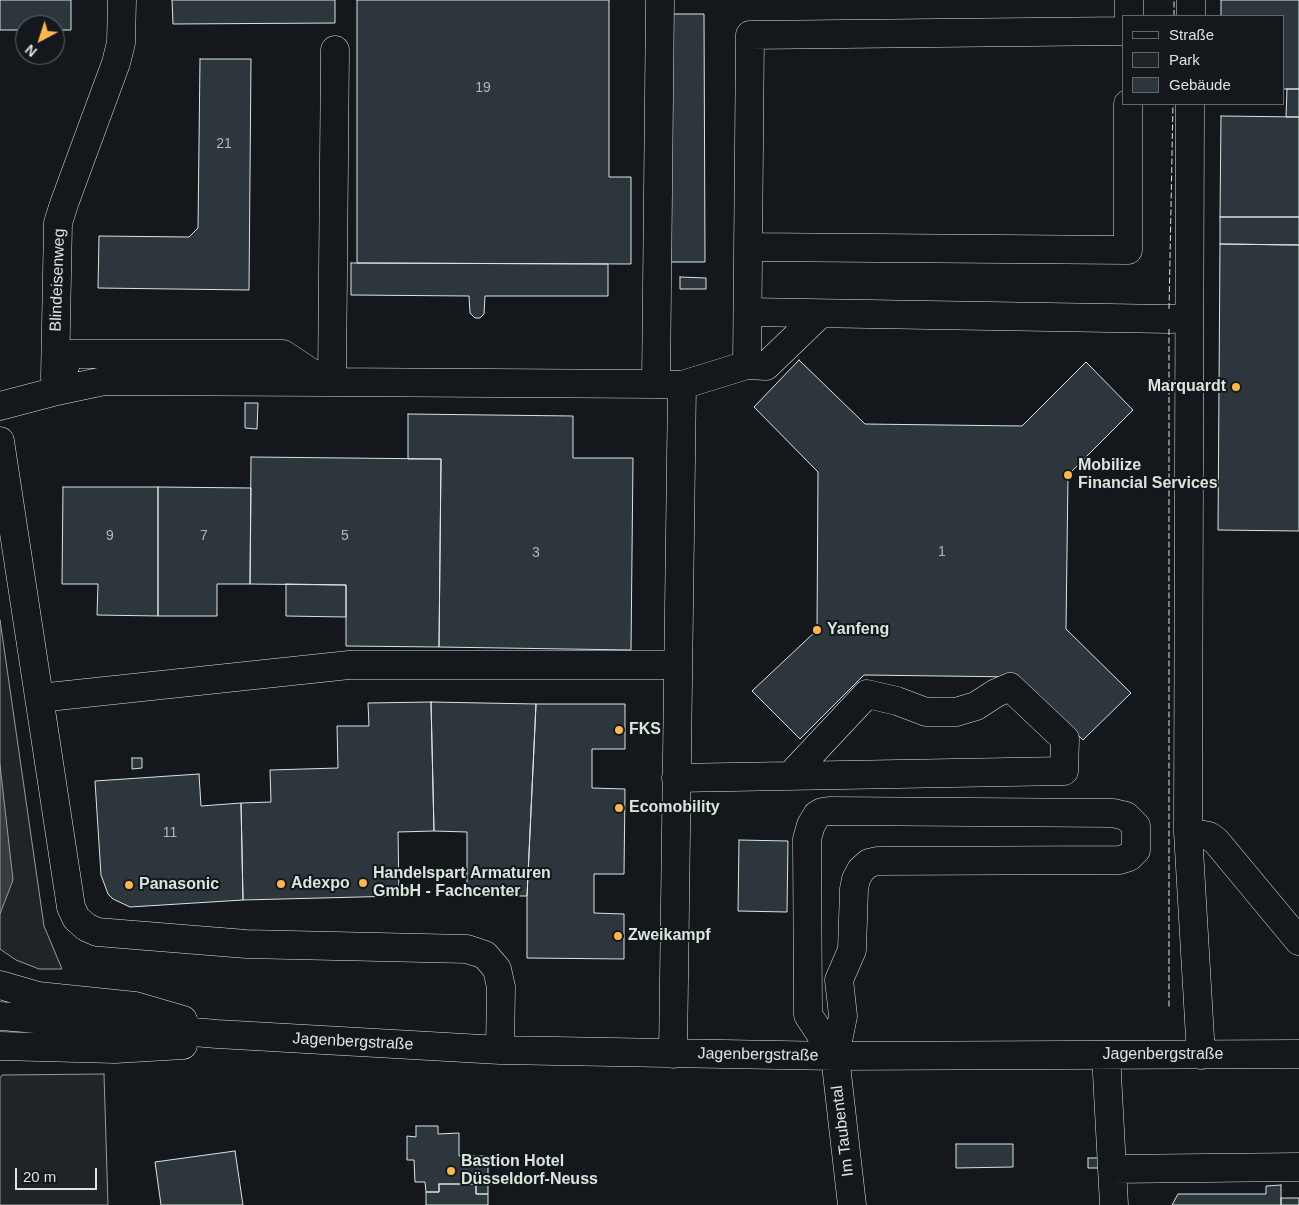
<!DOCTYPE html>
<html>
<head>
<meta charset="utf-8">
<style>
  body { margin:0 }
  #map { position:relative; width:1299px; height:1205px; overflow:hidden; background:#14181c; font-family:Arial,sans-serif }
  canvas { display:block }
  .legend { position:absolute; left:1122px; top:15px; width:162px; height:90px; box-sizing:border-box; background:#14181c; border:1px solid #626a69; margin:0; padding:6px 9px; list-style:none; font-size:15px; color:#d8e6dc }
  .legend li { display:flex; align-items:center; gap:10px; height:25px }
  .legend b { width:25px; border:1px solid #626a69 }
  .north { position:absolute; left:15px; top:15px; width:50px; height:50px; box-sizing:border-box; background:#14181c; border:1px solid #626a69; border-radius:50%; rotate:220deg; font-size:14px; font-weight:700; line-height:20px; text-align:center; color:#d8e6dc }
  .north::after { content:''; display:block; margin:auto; width:18px; height:22px; background:#ffb74d; clip-path:polygon(50% 0,100% 100%,50% 72%,0 100%) }
  .scale { position:absolute; left:15px; top:1168px; width:82px; height:22px; box-sizing:border-box; border:2px solid #d8e6dc; border-top:0; padding-left:6px; font-size:15px; line-height:18px; white-space:nowrap; color:#d8e6dc; -webkit-text-stroke:4px #14181c; paint-order:stroke }
</style>
</head>
<body>
<div id="map">
<canvas width="1299" height="1205"></canvas>
<ul class="legend">
<li><b style="height:6px;background:#14181c"></b>Straße</li>
<li><b style="height:14px;background:#202428"></b>Park</li>
<li><b style="height:14px;background:#2c363c"></b>Gebäude</li>
</ul>
<div class="north">N</div>
<div class="scale">20 m</div>
</div>
<script>
const ctx = document.querySelector('canvas').getContext('2d');
ctx.lineJoin = 'round';
function fill(path, color) { ctx.fillStyle = color; ctx.fill(path, 'evenodd'); }
const shape = rows => new Path2D(rows.map(r => 'M' + r).join(''));
function stroke(path, color, width, dash) { ctx.strokeStyle = color; ctx.lineWidth = width; ctx.lineCap = dash ? 'butt' : 'round'; ctx.setLineDash(dash || []); ctx.stroke(path); }
function drawText(font, color, halo, rows, align = 'center') {
  ctx.font = font + ' Arial,sans-serif'; ctx.lineWidth = 4; ctx.setLineDash([]); ctx.textBaseline = 'middle'; ctx.strokeStyle = halo; ctx.fillStyle = color; for (const [text, x, y, turn = 0] of rows) {
    ctx.save(); ctx.translate(x, y); ctx.rotate((+turn || 0) * Math.PI / 180); ctx.textAlign = isNaN(turn) ? turn : align; if (halo) ctx.strokeText(text, 0, 0); ctx.fillText(text, 0, 0); ctx.restore();
  }
}
const green = shape([
  [0,620,44,926,62,969,39,969,16,960,0,949,0,620],
  [104,1074,108,1205,0,1205,0,1078,2,1075,104,1074]
]);
const water = shape([
  [0,765,13,880,0,914,0,765]
]);
const building = shape([
  [0,0,71,0,71,30,55,30,55,25,25,25,25,30,0,30,0,0],
  [172,0,335,0,335,23,173,24,172,0],
  [357,0,609,0,609,177,631,177,631,264,357,263,357,0],
  [1221,0,1299,0,1299,89,1283,89,1283,16,1221,16,1221,0],
  [670,14,704,14,705,262,671,262,670,14],
  [200,59,251,59,249,290,98,288,99,236,189,237,198,228,200,59],
  [1287,89,1299,89,1299,117,1286,117,1287,89],
  [1221,116,1299,117,1299,217,1220,217,1221,116],
  [1220,217,1299,217,1299,245,1220,244,1220,217],
  [1220,244,1299,245,1299,531,1218,530,1220,244],
  [351,263,608,264,608,296,485,296,484,314,480,318,475,318,470,313,469,296,351,295,351,263],
  [680,277,706,278,706,289,680,289,680,277],
  [799,360,865,424,1022,426,1086,362,1133,410,1068,475,1066,629,1131,693,1083,740,1018,677,864,675,800,739,752,691,817,630,818,472,754,407,799,360],
  [245,403,258,403,257,429,245,428,245,403],
  [408,414,573,416,573,458,633,458,631,650,439,647,441,459,408,459,408,414],
  [251,457,441,459,439,647,346,646,346,585,250,584,251,457],
  [63,487,158,487,158,616,97,615,98,584,62,584,63,487],
  [158,487,251,488,250,584,217,584,217,616,158,616,158,487],
  [286,584,346,585,346,617,286,616,286,584],
  [431,702,434,831,398,832,399,896,243,900,241,803,271,802,270,770,338,768,337,726,369,726,368,703,431,702],
  [431,702,536,704,527,896,467,896,467,832,434,831,431,702],
  [536,704,625,704,625,749,592,749,592,788,625,789,624,874,594,874,594,913,624,914,624,959,527,958,527,896,536,704],
  [132,758,142,758,142,768,132,769,132,758],
  [199,774,201,806,241,803,243,900,130,907,113,899,108,894,101,875,95,781,199,774],
  [739,840,788,841,787,912,738,911,739,840],
  [416,1126,438,1126,438,1134,459,1133,459,1156,488,1156,488,1194,476,1194,476,1184,439,1184,439,1192,426,1192,425,1182,415,1182,414,1160,407,1160,407,1136,416,1137,416,1126],
  [956,1144,1013,1144,1013,1167,956,1168,956,1144],
  [235,1151,243,1205,161,1205,155,1162,235,1151],
  [1088,1158,1103,1158,1103,1168,1088,1168,1088,1158],
  [439,1184,476,1184,476,1194,488,1194,488,1205,426,1205,426,1192,439,1192,439,1184],
  [1281,1185,1281,1205,1172,1205,1178,1194,1266,1194,1266,1186,1281,1185],
  [1281,1198,1299,1198,1299,1205,1281,1205,1281,1198]
]);
const minor = shape([
  [1129,16,1129,0],
  [1191,16,1191,0],
  [1190,104,1188,832,1201,1055],
  [749,247,1128,250,1128,104],
  [748,312,1169,319,1189,318],
  [747,365,766,366,820,314],
  [325,382,283,354,69,354,57,391,104,381,325,382,656,384,682,385,747,365,750,35,1123,31],
  [332,382,335,50],
  [656,384,660,0],
  [0,406,57,391,55,377,58,223,64,204,116,63,121,43,122,0],
  [0,441,71,907,76,918,86,927,97,932,246,944,467,949,485,955,497,969,501,987,500,1050],
  [39,698,349,665,678,665],
  [676,778,1064,771,1065,739,1010,687,996,693,976,706,956,712,926,712,897,701,867,694,791,775],
  [1188,832,1209,836,1216,841,1299,941],
  [0,985,38,996,135,1006,183,1020],
  [0,1016,217,1034,500,1050,835,1056,1299,1054],
  [0,1046,115,1049,183,1045],
  [673,1054,682,385],
  [1106,1055,1114,1205],
  [835,1056,808,1015,807,839,811,825,817,815,822,812,829,811,1113,813,1126,816,1136,826,1136,850,1129,857,1120,860,878,861,869,863,861,870,856,879,854,889,852,950,839,980,843,1016,835,1056,852,1205],
  [1112,1169,1299,1167]
]);
const fence = shape([
  [1174,16,1174,0],
  [1169,309,1173,104],
  [1169,329,1169,1008]
]);
const markers = [
  [1236,387,5,"#ffb74d"],
  [1068,475,5,"#ffb74d"],
  [817,630,5,"#ffb74d"],
  [619,730,5,"#ffb74d"],
  [619,808,5,"#ffb74d"],
  [363,883,5,"#ffb74d"],
  [281,884,5,"#ffb74d"],
  [129,885,5,"#ffb74d"],
  [618,936,5,"#ffb74d"],
  [451,1171,5,"#ffb74d"]
];
const numberNames = [
  ["19",483,88],
  ["21",224,144],
  ["9",110,536],
  ["7",204,536],
  ["5",345,536],
  ["1",942,552],
  ["3",536,553],
  ["11",170,833]
];
const streetNames = [
  ["Blindeisenweg",58,280,-88],
  ["Jagenbergstraße",353,1042,3],
  ["Jagenbergstraße",758,1055,1],
  ["Jagenbergstraße",1163,1055],
  ["Im Taubental",843,1131,-97]
];
const poiNames = [
  ["Marquardt",1226,387,"right"],
  ["Mobilize",1078,466],
  ["Financial Services",1078,484],
  ["Yanfeng",827,630],
  ["FKS",629,730],
  ["Ecomobility",629,808],
  ["Handelspart Armaturen",373,874],
  ["GmbH - Fachcenter",373,892],
  ["Adexpo",291,884],
  ["Panasonic",139,885],
  ["Zweikampf",628,936],
  ["Bastion Hotel",461,1162],
  ["Düsseldorf-Neuss",461,1180]
];
fill(green, '#202428');
stroke(green, '#939e99', 1);
fill(water, '#363b3e');
stroke(water, '#939e99', 1);
fill(building, '#2c363c');
stroke(building, '#d8e6dc', 1);
stroke(minor, '#d8e6dc', 29);
stroke(minor, '#14181c', 28);
stroke(fence, '#d8e6dc', 1, [6, 2.5]);
for (const [x, y, r, color] of markers) { const dot = new Path2D(); dot.arc(x, y, r, 0, 2 * Math.PI); ctx.fillStyle = color; ctx.fill(dot); stroke(dot, '#14181c', 2); }
drawText('14px', '#adbab4', null, numberNames);
drawText('16px', '#d8e6dc', '#14181c', streetNames);
drawText('bold 16px', '#d8e6dc', '#14181c', poiNames, 'left');
</script>
</body>
</html>
